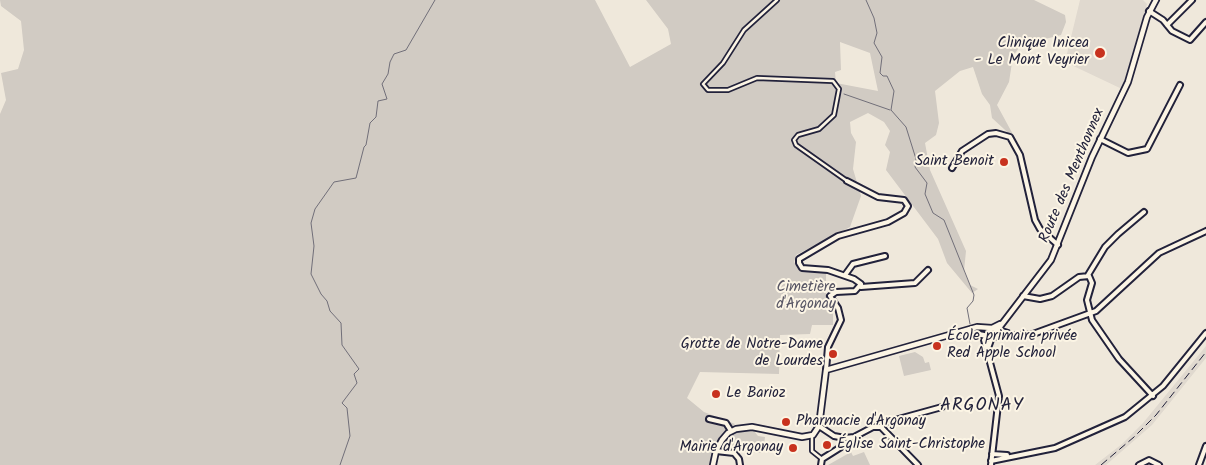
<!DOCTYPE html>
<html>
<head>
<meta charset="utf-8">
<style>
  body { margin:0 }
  canvas { display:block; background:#efe8db }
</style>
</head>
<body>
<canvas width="1206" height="465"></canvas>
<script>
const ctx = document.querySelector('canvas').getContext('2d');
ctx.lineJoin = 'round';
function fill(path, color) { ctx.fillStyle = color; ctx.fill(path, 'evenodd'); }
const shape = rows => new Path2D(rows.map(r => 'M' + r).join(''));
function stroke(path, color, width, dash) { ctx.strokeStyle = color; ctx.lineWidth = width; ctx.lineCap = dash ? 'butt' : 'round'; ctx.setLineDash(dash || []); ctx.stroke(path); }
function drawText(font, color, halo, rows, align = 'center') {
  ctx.font = font + ' Kalam,sans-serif'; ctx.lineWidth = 4; ctx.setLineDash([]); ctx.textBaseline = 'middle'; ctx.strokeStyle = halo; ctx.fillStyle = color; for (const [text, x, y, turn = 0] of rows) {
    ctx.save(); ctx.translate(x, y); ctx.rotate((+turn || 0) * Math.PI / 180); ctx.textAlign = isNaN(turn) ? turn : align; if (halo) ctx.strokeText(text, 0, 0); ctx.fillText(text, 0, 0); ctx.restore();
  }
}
const built = shape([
  [1080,0,1143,0,1147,4,1122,89,1065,62],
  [1206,346,1206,358,1152,425,1106,465,1095,465,1122,444,1143,423]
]);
const green = shape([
  [0,0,595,0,630,67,671,44,668,29,646,0,1034,0,1065,15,1066,22,1061,35,1021,45,1013,56,1009,82,997,105,1016,140,992,118,990,105,982,94,973,67,960,71,935,91,939,123,936,135,925,143,930,170,966,251,964,271,970,285,978,289,972,293,947,263,938,239,886,170,890,152,885,145,890,131,884,122,868,113,850,122,851,133,856,142,853,169,861,196,850,227,796,255,794,262,799,270,826,272,826,306,833,306,833,325,812,325,810,334,780,335,779,374,700,372,687,398,704,412,735,424,724,435,712,465,0,465,0,114,6,100,1,73,18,69,24,50,21,21,1,6],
  [840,42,870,53,878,91,836,83,835,72,841,70],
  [915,352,923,357,925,363,929,362,931,370,904,376,899,356],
  [743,430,754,431,758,436,765,437,763,453,727,451,721,448,731,435],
  [851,452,853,456,864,452,870,465,828,465]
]);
const stream = shape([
  [866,0,874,18,877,33,874,43,882,57,880,73,883,76,887,76,894,91,891,110,906,127,916,159,915,167,927,183,925,194,933,213,944,220,974,295,973,301,967,308,970,324],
  [844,94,890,110],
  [340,465,350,436,347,408,342,403,357,383,354,374,359,369,342,345,341,323,330,311,327,301,321,294,311,274,314,246,311,223,315,209,334,182,356,178,364,147,366,145,370,123,376,117,378,101,387,99,382,84,388,74,390,62,394,54,406,50,435,0]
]);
const pedestrian = shape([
  [777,0,744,30,723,63,703,84,708,90,728,90,757,78,833,81,839,89,834,115,819,129,798,135,794,140,796,145,847,181],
  [812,436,812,451,822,459]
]);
const minor = shape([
  [1149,11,1163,20,1172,31,1190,40,1206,22],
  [1167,25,1192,0],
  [1100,139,1128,153,1147,149,1180,85],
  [952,168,962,151,988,134,996,133,1010,137,1020,155,1035,220,1040,229,1058,245],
  [845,275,853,264,885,256],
  [1088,275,1105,247,1118,234,1144,212],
  [861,287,915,283,928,270],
  [1023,296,1040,299,1052,296,1079,277,1089,276,1092,283,1087,300,1092,320,1119,359,1153,396],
  [987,351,992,337,1033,334,1096,311,1159,253,1206,231],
  [826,370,828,347,841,320,838,308,830,296,836,292,855,291,861,284,854,279,828,270,802,268,799,263,799,259,838,236,888,222,904,213,908,206,904,200,878,197,847,181],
  [709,419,726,423,731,431],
  [819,426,834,436,845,438,854,437,873,427,881,427,918,465],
  [881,427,884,423,942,407],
  [716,451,734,453,739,459,740,465],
  [992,454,1007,455],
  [991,461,1055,448,1125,417,1163,386,1206,333],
  [821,465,822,459,849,442,850,438],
  [991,465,999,396,984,340,992,328,1008,333],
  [1139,465,1149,460,1159,465],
  [1199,465,1206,446]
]);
const tertiary = shape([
  [964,331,992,337,1051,260,1092,157,1128,82,1147,17,1156,0],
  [713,465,716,451,722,440,728,433,736,429,752,427,802,437,813,435,819,426,826,370,977,327,992,328,1000,324]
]);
const rail = shape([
  [1101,465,1134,437,1156,415,1206,352]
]);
const markers = [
  [1100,53,6,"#c8321e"],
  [1004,162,5,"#c8321e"],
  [937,346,5,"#c8321e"],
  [833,354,5,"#c8321e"],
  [716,394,5,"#c8321e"],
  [786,422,5,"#c8321e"],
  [827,445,5,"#c8321e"],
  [793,448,5,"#c8321e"]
];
const poiNames = [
  ["Clinique Inicea",1089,44],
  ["- Le Mont Veyrier",1089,61],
  ["Saint Benoit",994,162],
  ["École primaire privée",947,337,"left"],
  ["Red Apple School",947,354,"left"],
  ["Grotte de Notre-Dame",823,345],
  ["de Lourdes",823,362],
  ["Le Barioz",726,394,"left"],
  ["Pharmacie d'Argonay",796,422,"left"],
  ["Église Saint-Christophe",837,445,"left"],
  ["Mairie d'Argonay",783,448]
];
const streetNames = [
  ["Route des Menthonnex",1073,176,-67]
];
const parkNames = [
  ["Cimetière",806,288],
  ["d'Argonay",806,305]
];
const quarterNames = [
  ["ARGONAY",982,407]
];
fill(built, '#e0d9cf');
fill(green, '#d1cbc3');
stroke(stream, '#716f79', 1);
stroke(pedestrian, '#22223b', 6);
stroke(minor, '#22223b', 8);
stroke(tertiary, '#22223b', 8);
stroke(pedestrian, '#fcf5e5', 2.5);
stroke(minor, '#fcf5e5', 4);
stroke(tertiary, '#fcf5e5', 4.5);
stroke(rail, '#22223b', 1, [8, 4]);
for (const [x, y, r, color] of markers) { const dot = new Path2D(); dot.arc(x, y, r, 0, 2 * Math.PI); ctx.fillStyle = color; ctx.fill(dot); stroke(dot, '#fcf5e5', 2); }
drawText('15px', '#22223b', '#fcf5e5', poiNames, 'right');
drawText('15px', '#22223b', '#fcf5e5', streetNames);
drawText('15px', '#575564', '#fcf5e5', parkNames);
ctx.letterSpacing = '1px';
drawText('18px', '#22223b', '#fcf5e5', quarterNames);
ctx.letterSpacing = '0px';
</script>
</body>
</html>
